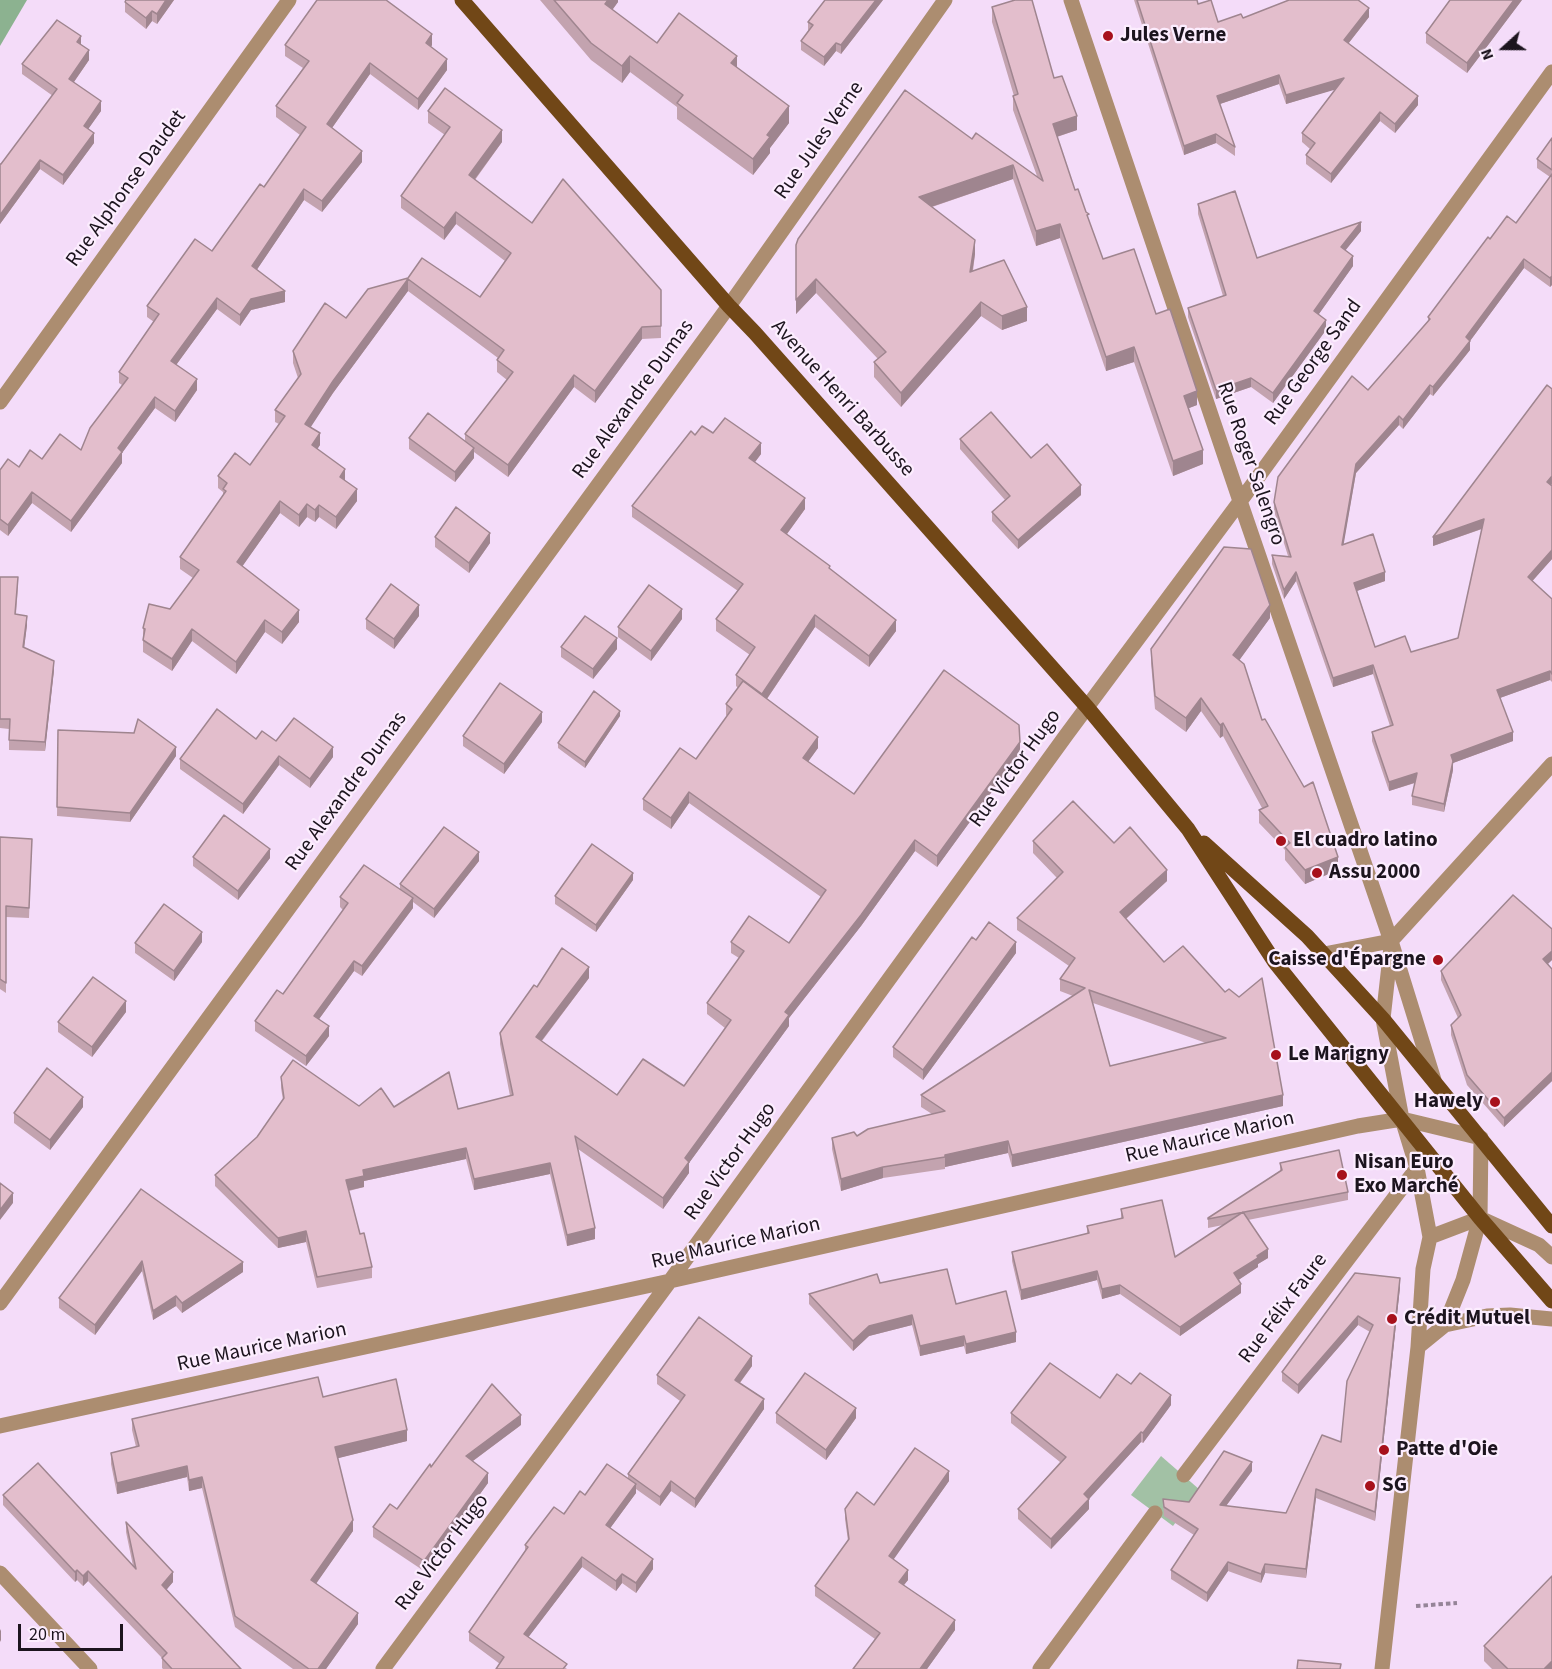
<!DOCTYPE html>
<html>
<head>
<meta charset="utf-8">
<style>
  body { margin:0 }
  #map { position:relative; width:1552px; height:1669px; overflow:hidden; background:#f4dcf9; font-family:"Source Sans 3",sans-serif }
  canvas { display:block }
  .north { position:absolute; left:1474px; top:18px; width:60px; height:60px; -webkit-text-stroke:4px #fcedfe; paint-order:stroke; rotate:249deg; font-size:16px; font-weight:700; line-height:24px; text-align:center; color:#1c141e }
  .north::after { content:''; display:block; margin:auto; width:21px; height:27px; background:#1c141e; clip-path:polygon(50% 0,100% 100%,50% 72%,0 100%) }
  .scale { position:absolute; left:18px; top:1624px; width:105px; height:27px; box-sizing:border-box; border:3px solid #1c141e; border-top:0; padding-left:8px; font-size:18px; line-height:21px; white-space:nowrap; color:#1c141e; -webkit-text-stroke:4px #fcedfe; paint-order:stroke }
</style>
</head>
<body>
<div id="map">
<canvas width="1552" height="1669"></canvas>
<div class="north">N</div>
<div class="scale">20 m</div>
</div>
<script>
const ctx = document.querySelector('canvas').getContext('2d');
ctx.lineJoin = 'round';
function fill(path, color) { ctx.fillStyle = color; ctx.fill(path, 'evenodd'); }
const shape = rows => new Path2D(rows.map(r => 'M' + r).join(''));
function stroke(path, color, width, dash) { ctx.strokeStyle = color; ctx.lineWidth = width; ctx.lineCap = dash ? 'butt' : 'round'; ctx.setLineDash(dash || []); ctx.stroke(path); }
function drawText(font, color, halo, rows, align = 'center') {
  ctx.font = font + ' "Source Sans 3",sans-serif'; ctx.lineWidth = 4.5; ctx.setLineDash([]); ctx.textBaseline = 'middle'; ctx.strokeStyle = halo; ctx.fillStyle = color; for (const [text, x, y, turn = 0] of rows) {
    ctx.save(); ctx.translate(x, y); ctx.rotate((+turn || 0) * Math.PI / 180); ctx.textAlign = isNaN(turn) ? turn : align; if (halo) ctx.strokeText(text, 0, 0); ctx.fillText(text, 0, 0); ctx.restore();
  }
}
const green = shape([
  [1161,1456,1200,1490,1173,1526,1131,1495]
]);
const forest = shape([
  [0,0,27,0,0,46]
]);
const path = shape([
  [1416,1606,1457,1603]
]);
const minor = shape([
  [1071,0,1240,501,1391,941,1434,1080],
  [0,402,289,0],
  [1391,941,1552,764],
  [1324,954,1391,941],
  [1430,1237,1480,1218,1539,1245,1552,1257],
  [0,1303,729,306,945,0],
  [1418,1347,1445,1325,1487,1316,1510,1315,1552,1319],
  [0,1426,670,1281,1358,1126,1402,1119,1481,1138,1480,1218,1463,1280,1445,1325],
  [1184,1475,1417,1168],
  [0,1573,90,1669],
  [383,1669,670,1281,1067,734,1253,484,1552,72],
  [1040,1669,1155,1513],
  [1382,1669,1418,1347,1423,1269,1430,1237,1417,1168,1402,1119,1383,1019,1391,947]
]);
const major = shape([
  [462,0,729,306,755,333,1087,707,1188,829,1274,961,1480,1218,1552,1301],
  [1204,843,1307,936,1383,1019,1552,1226]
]);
const wall = shape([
  [126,0,174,0,157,24,152,21,146,29,125,12,125,2],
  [540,0,618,0,618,2,612,10,657,43,737,68,789,123,770,148,770,153,753,175,677,119,677,107,630,72,622,83,591,60],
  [883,0,841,54,836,51,824,66,801,50,801,41,808,31,808,22],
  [1134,0,1197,0,1198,4,1218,22,1243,18,1369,17,1348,44,1418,105,1395,133,1380,121,1331,183,1306,164,1306,155,1310,149,1302,142,1302,133,1335,89,1286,104,1279,84,1220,104,1235,147,1235,156,1216,143,1184,155],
  [1522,0,1467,73,1426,43,1426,33],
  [992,7,1054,78,1077,130,1057,137,1075,190,1089,221,1103,259,1156,314,1197,405,1189,408,1203,464,1173,476,1134,362,1106,371,1060,238,1036,246,1013,179,932,207,975,254,973,271,1027,321,1002,330,981,316,901,407,874,377,874,362,878,359,816,293,796,314,796,245,972,139,1037,176,1013,110,1013,96,1014,96,992,22],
  [81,44,89,60,74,82,101,111,88,129,94,143,63,185,40,169,0,224,0,164,1,164,53,96,22,74,22,64],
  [285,45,432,45,431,47,447,70,418,110,370,74,332,128,362,162,322,212,304,200,257,269,285,302,251,310,240,326,217,309,176,365,197,390,175,422,155,408,122,453,122,463,71,532,32,503,8,536,0,530,0,470,19,467,42,459,81,450,122,385,119,383,119,372,154,322,147,317,147,306,212,251,264,187,300,135,276,117,276,106,303,68,285,56],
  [428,111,502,142,475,180,532,223,661,290,661,338,642,339,595,403,574,387,508,477,474,452,474,458,455,482,409,449,409,438,465,441,465,434,507,380,497,372,497,360,498,358,408,291,333,393,310,427,320,445,317,449,345,481,357,501,336,529,319,517,315,522,307,517,299,527,280,513,242,566,299,622,282,644,265,632,236,674,192,641,172,671,143,652,143,628,170,609,193,578,180,569,180,557,223,496,223,492,218,488,218,476,250,465,279,424,275,422,275,410,298,378,293,363,293,351,346,318,408,278,480,297,505,261,456,224,444,240,401,208,401,196,445,135,428,123],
  [1552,138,1552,285,1550,287,1524,268,1470,341,1470,350,1455,369,1433,396,1430,394,1403,429,1399,425,1356,473,1343,545,1385,581,1357,591,1375,647,1411,652,1458,638,1482,529,1433,546,1552,389,1552,484,1551,486,1552,486,1552,559,1532,581,1552,599,1552,682,1550,680,1500,698,1513,741,1453,763,1453,770,1444,812,1412,805,1412,796,1415,783,1389,791,1372,741,1372,732,1390,726,1373,674,1333,687,1296,581,1284,599,1272,564,1272,555,1288,556,1274,511,1274,502,1368,390,1428,321,1428,317,1490,239,1516,223,1550,177,1537,168,1537,159],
  [1198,204,1257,258,1361,231,1345,250,1353,266,1318,315,1326,330,1273,403,1251,387,1216,399,1188,317,1188,308,1223,296,1198,214],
  [713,433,761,454,755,462,805,509,787,534,830,569,896,631,869,667,815,627,767,699,818,748,808,761,854,794,1020,753,937,867,915,851,861,926,789,1018,789,1026,689,1163,689,1173,663,1209,578,1149,595,1239,567,1246,550,1174,474,1190,466,1159,364,1181,364,1187,349,1191,360,1234,372,1267,372,1278,317,1288,306,1242,278,1248,215,1186,215,1175,257,1137,283,1100,281,1088,281,1077,359,1106,458,1109,510,1096,500,1044,500,1033,537,987,589,978,542,1041,617,1095,684,1086,725,1028,707,1014,707,1003,739,958,731,953,731,942,789,943,821,897,689,803,671,829,643,810,643,799,696,759,727,716,726,715,726,704,738,688,736,686,736,675,750,655,716,631,716,619,738,591,632,517,632,506,695,435],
  [960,439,1031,458,1081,495,1018,549,992,521,992,512,1005,500,960,449],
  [435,537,490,543,469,573,435,547],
  [0,577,18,587,16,614,27,625,24,648,54,670,45,751,9,750,9,729,0,728],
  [419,616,394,649,366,629,366,619],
  [1270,618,1239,660,1262,720,1338,870,1305,884,1285,860,1285,850,1259,823,1259,810,1262,808,1223,736,1220,738,1201,711,1186,732,1155,709,1151,663,1151,649],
  [682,619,651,661,618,637,618,627],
  [561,647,617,649,593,679,561,657],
  [620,716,585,768,558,748,558,743],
  [542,722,504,774,463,746,463,736],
  [58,730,176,756,130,822,57,816],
  [256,739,276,741,333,757,310,788,279,765,243,814,180,769,180,759],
  [0,837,32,839,29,918,6,917,6,993,0,989],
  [1033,841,1114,843,1167,881,1126,919,1283,1106,1012,1167,1008,1153,945,1167,945,1169,883,1178,841,1191,832,1149,832,1138,857,1136,932,1114,921,1107,921,1095,1073,996,1060,991,1060,979,1069,966,1017,930,1017,918,1057,878,1033,853],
  [1093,1003,1139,1019,1206,1043,1110,1066],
  [193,857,270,858,238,900,193,866],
  [479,861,434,918,413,902,413,908,362,976,354,971,319,1019,329,1036,306,1066,255,1031,255,1021,283,994,343,910,340,907,340,897,400,889,400,884],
  [633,880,596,932,555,904,555,896],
  [1552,929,1552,960,1548,964,1552,969,1552,1081,1504,1127,1467,1085,1451,1035,1451,1025,1458,1018,1441,980,1441,971],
  [976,940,1016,953,923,1080,893,1057,893,1047],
  [202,942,174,981,135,953,135,943],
  [126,1012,92,1057,58,1032,58,1022],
  [83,1107,50,1150,14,1123,14,1113],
  [1280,1163,1348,1192,1348,1200,1248,1220,1268,1258,1258,1264,1258,1267,1238,1280,1241,1293,1180,1336,1120,1294,1102,1299,1097,1280,1021,1300,1012,1261,1012,1252,1087,1234,1087,1226,1121,1219,1121,1209,1175,1257,1223,1225,1208,1228,1208,1218,1280,1171],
  [141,1189,243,1272,182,1313,176,1306,153,1320,142,1271,95,1335,59,1308,59,1298],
  [1355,1273,1400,1287,1375,1521,1316,1498,1306,1578,1265,1573,1261,1583,1228,1571,1207,1602,1171,1579,1171,1570,1194,1535,1164,1516,1163,1499,1189,1502,1252,1471,1226,1506,1286,1513,1341,1442,1370,1332,1358,1325,1298,1394,1282,1381,1282,1372],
  [880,1283,956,1304,1016,1342,966,1354,964,1346,920,1356,912,1325,869,1336,853,1351,809,1304,809,1294],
  [752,1366,740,1383,764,1409,695,1508,671,1491,660,1506,636,1489,636,1493,610,1528,653,1569,636,1593,622,1583,616,1591,582,1567,528,1637,567,1669,500,1664,469,1641,469,1632,525,1551,525,1545,585,1495,628,1478,628,1474,680,1401,657,1384,657,1375],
  [1131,1384,1171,1405,1143,1443,1141,1442,1089,1499,1089,1509,1051,1549,1018,1519,1018,1509,1060,1462,1011,1423,1011,1413,1100,1398],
  [323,1397,407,1441,338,1458,353,1531,316,1583,358,1624,326,1669,293,1669,235,1627,202,1488,189,1491,187,1477,117,1494,111,1464,111,1453,136,1447,132,1430,132,1419],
  [776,1413,856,1418,826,1460,776,1423],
  [521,1425,473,1461,488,1483,424,1571,373,1537,373,1527,397,1509,431,1467],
  [949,1481,893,1559,908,1580,904,1585,955,1630,927,1669,853,1669,875,1639,815,1596,815,1586,848,1541,845,1519,845,1509,874,1505],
  [3,1495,133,1566,126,1532,126,1522,173,1582,166,1590,241,1669,163,1669,162,1668,162,1658,88,1581,83,1586,77,1580,75,1582,3,1505],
  [1484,1646,1552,1669,1492,1669,1484,1661]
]);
const shadedWall = shape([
  [166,0,174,0,157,24,157,14],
  [608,0,618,0,618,2,605,20,605,4],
  [876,0,883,0,841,54,841,45],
  [1514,0,1522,0,1467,73,1467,63],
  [1369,8,1369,17,1344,49,1344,40],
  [152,11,152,21,146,29,146,18],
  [432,34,432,45,426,54,426,43],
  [81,36,81,46,77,42],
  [836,43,836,51,824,66,824,57],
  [89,50,89,60,69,89,69,79],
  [630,56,630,72,622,83,622,66],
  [737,56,737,72,731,63],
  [447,59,447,70,418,110,418,99],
  [370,63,370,74,327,135,327,124],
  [1279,75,1279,84,1217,105,1217,96],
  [1344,78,1344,87,1286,104,1286,95],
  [1418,96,1418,105,1395,133,1395,124],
  [101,101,101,111,84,135,84,126],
  [789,106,789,123,770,148,770,153,753,175,753,159,767,135],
  [1380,112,1380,121,1331,183,1331,174],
  [1077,116,1077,130,1053,138,1053,124],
  [502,130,502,142,469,187,469,175],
  [94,133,94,143,63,185,63,175],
  [1216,134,1216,143,1184,155,1184,146],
  [362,151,362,162,322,212,322,201],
  [40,160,40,169,0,224,0,215],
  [1013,165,1013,179,919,211,919,197],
  [304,189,304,200,252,277,252,266],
  [456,212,456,224,444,240,444,228],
  [1361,222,1361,231,1341,256,1341,247],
  [1060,224,1060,238,1036,246,1036,231],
  [975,240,975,254,970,286,970,272],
  [1353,256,1353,266,1314,321,1314,311],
  [1524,259,1524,268,1470,341,1470,350,1433,396,1433,387,1466,337],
  [1552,276,1552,285,1550,287,1550,278],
  [408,279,408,291,333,393,305,436,305,424,333,381],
  [816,279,816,293,796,314,796,300],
  [285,291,285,302,251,310,240,326,240,315,251,299],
  [217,298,217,309,171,372,171,361],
  [981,302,981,316,901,407,901,393],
  [1027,307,1027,321,1002,330,1002,316],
  [1326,320,1326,330,1273,403,1273,393],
  [642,327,642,339,595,403,595,391],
  [1134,347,1134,362,1106,371,1106,357],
  [574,375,574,387,508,477,508,465],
  [1251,378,1251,387,1216,399,1216,390],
  [197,379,197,390,175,422,175,411],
  [1430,385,1430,394,1403,429,1403,420],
  [1197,391,1197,405,1184,410,1184,396],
  [155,397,155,408,122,453,122,463,71,532,71,521,118,448],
  [1399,416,1399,425,1356,473,1342,554,1342,545,1356,464],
  [320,433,320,445,312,457,312,445],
  [761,443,761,454,749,470,749,458],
  [474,448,474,458,455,482,455,472],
  [1203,450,1203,464,1173,476,1173,461],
  [345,469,345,481,340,477],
  [1552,476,1552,484,1547,491,1547,482],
  [1081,485,1081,495,1018,549,1018,540],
  [357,489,357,501,336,529,336,517],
  [32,492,32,503,8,536,8,525],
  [805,498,805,509,781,542,781,530],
  [280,501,280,513,237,574,237,562],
  [307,504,307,517,299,527,299,515],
  [319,505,319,517,315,522,315,510],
  [1484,519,1484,528,1433,546,1433,537],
  [490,533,490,543,469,573,469,563],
  [1552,550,1552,559,1528,586,1528,577],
  [1296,572,1296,581,1284,599,1284,590],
  [1385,572,1385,581,1354,592,1354,583],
  [419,605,419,616,394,649,394,639],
  [1270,605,1270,618,1233,669,1233,655],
  [682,609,682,619,651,661,651,651],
  [299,610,299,622,282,644,282,632],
  [815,615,815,627,762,706,762,694],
  [27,616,27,625,23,657,23,647],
  [265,620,265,632,236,674,236,662],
  [896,620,896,631,869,667,869,656],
  [192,629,192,641,172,671,172,659],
  [617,638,617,649,593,679,593,669],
  [54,661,54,670,45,751,45,742],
  [1373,665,1373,674,1333,687,1333,678],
  [1550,671,1550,680,1497,699,1497,690],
  [1201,698,1201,711,1186,732,1186,718],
  [620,711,620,716,585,768,585,762],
  [542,712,542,722,504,774,504,764],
  [1223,723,1223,736,1220,738,1220,725],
  [1513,732,1513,741,1453,763,1453,770,1444,812,1444,804,1451,755],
  [818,737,818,748,803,769,803,758],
  [1020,742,1020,753,937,867,937,856],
  [176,747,176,756,130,822,130,813],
  [333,747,333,757,310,788,310,779],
  [279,756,279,765,243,814,243,804],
  [1417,773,1417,782,1389,791,1389,782],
  [689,792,689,803,671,829,671,818],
  [915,840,915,851,861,926,789,1018,789,1026,689,1163,689,1173,663,1209,663,1198,685,1158,785,1012],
  [270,849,270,858,238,900,238,891],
  [479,852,479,861,434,918,434,909],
  [1338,857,1338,870,1305,884,1305,870],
  [1167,870,1167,881,1120,924,1120,912],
  [633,873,633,880,596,932,596,925],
  [413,898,413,908,362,976,362,966],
  [202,932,202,942,174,981,174,971],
  [1016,942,1016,953,923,1080,923,1070],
  [1552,951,1552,960,1543,968,1543,959],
  [354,961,354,971,314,1026,314,1016],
  [589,967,589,978,536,1048,536,1037],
  [126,1001,126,1012,92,1057,92,1047],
  [329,1026,329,1036,306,1066,306,1056],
  [1552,1072,1552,1081,1504,1127,1504,1118],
  [1283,1095,1283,1106,1012,1167,1012,1155],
  [83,1097,83,1107,50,1150,50,1140],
  [1008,1141,1008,1153,945,1167,945,1155],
  [466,1148,466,1159,364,1181,364,1187,346,1191,346,1180,363,1170],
  [550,1163,550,1174,474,1190,474,1179],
  [883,1167,883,1178,841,1191,841,1179],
  [13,1193,13,1203,0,1220,0,1210],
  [595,1228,595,1239,567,1246,567,1235],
  [306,1231,306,1242,278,1248,278,1238],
  [1268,1249,1268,1258,1258,1264,1258,1267,1234,1283,1234,1273,1257,1256],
  [142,1261,142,1271,95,1335,95,1325],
  [243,1262,243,1272,182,1313,182,1303],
  [1097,1271,1097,1280,1021,1300,1021,1290],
  [1400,1278,1400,1287,1375,1521,1375,1512],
  [1241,1284,1241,1293,1180,1336,1180,1327],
  [1120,1285,1120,1294,1102,1299,1102,1289],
  [176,1296,176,1306,153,1320,153,1311],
  [912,1315,912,1325,869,1336,853,1351,853,1341,869,1326],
  [1358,1316,1358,1325,1298,1394,1298,1385],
  [1016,1332,1016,1342,966,1354,966,1344],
  [964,1336,964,1346,920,1356,920,1346],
  [752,1356,752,1366,735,1389,735,1380],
  [1171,1395,1171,1405,1143,1443,1143,1433],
  [764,1399,764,1409,695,1508,695,1499],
  [856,1408,856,1418,826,1460,826,1450],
  [521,1415,521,1425,466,1466,466,1456],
  [407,1430,407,1441,335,1459,335,1447],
  [1141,1432,1141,1442,1089,1499,1089,1509,1051,1549,1051,1539,1084,1494],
  [1252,1462,1252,1471,1220,1514,1220,1505],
  [187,1466,187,1477,117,1494,117,1483],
  [949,1471,949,1481,889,1566,889,1556],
  [488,1473,488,1483,424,1571,424,1561],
  [202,1477,202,1488,189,1491,189,1480],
  [671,1481,671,1491,660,1506,660,1497],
  [636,1484,636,1493,606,1534,606,1525],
  [1316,1489,1316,1498,1306,1578,1306,1569],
  [353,1520,353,1531,311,1591,311,1580],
  [582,1557,582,1567,524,1643,524,1634],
  [653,1559,653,1569,636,1593,636,1583],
  [1228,1562,1228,1571,1207,1602,1207,1593],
  [1265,1564,1265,1573,1261,1583,1261,1574],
  [77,1570,77,1580,75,1582,75,1572],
  [908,1570,908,1580,899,1591,899,1582],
  [88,1571,88,1581,83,1586,83,1576],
  [173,1572,173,1582,162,1595,162,1585],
  [622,1574,622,1583,616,1591,616,1581],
  [358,1613,358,1624,326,1669,318,1669],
  [955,1620,955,1630,927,1669,920,1669],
  [1,1629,1,1640,0,1642,0,1631],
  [1552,1661,1552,1669,1544,1669]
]);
const building = shape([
  [126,0,166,0,157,14,152,11,146,18,125,2,126,0],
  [317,0,386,0,432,34,426,43,447,59,418,99,370,63,327,124,362,151,322,201,304,189,252,266,285,291,251,299,240,315,217,298,171,361,197,379,175,411,155,397,118,448,122,452,71,521,32,492,8,525,0,519,0,470,8,459,19,467,30,450,42,459,60,434,81,450,90,428,128,378,119,372,159,314,147,306,195,239,212,251,260,184,264,187,306,127,276,106,309,61,285,45,317,0],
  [554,0,608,0,605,4,657,43,679,13,737,56,731,63,789,106,767,135,770,137,753,159,677,103,683,95,630,56,622,66,591,43,554,0],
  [825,0,876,0,841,45,836,43,824,57,801,41,813,25,808,22,825,0],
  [1015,0,1032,0,1054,78,1062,76,1077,116,1053,124,1075,190,1078,189,1086,212,1089,214,1087,215,1103,259,1134,249,1156,314,1170,309,1197,391,1184,396,1203,450,1173,461,1134,347,1106,357,1060,224,1036,231,1013,165,919,197,975,240,970,272,1004,260,1027,307,1002,316,981,302,901,393,874,362,886,352,816,279,796,300,796,245,798,239,905,90,972,139,976,133,1043,181,1013,96,1018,94,992,7,1015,0],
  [1137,0,1197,0,1198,4,1211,0,1218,22,1241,14,1243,18,1289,0,1358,0,1369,8,1344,40,1418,96,1395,124,1380,112,1331,174,1306,155,1315,143,1302,133,1344,78,1286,95,1279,75,1217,96,1235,147,1216,134,1184,146,1137,0],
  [1450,0,1514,0,1467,63,1426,33,1450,0],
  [57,20,81,36,77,42,89,50,69,79,101,101,84,126,94,133,63,175,40,160,0,215,0,164,1,164,57,89,22,64,57,20],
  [445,88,502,130,469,175,532,223,563,179,661,290,661,326,642,327,595,391,574,375,508,465,465,434,513,372,497,360,504,350,408,279,333,381,305,424,320,433,312,445,345,469,340,477,357,489,336,517,319,505,315,510,307,504,299,515,280,501,237,562,299,610,282,632,265,620,236,662,192,629,172,659,143,640,145,629,143,628,149,604,170,609,199,570,180,557,226,491,223,489,227,483,218,476,235,453,250,465,285,416,275,410,301,374,293,351,325,303,346,318,368,289,408,278,422,258,480,297,511,253,456,212,444,228,401,196,450,127,428,111,445,88],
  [1552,138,1552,170,1537,159,1552,138],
  [1552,174,1552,276,1550,278,1524,259,1466,337,1470,341,1455,360,1433,387,1430,385,1403,420,1399,416,1356,464,1342,545,1373,534,1385,572,1354,583,1375,647,1405,636,1411,652,1458,638,1484,519,1433,537,1547,385,1552,389,1552,476,1547,482,1552,486,1552,550,1528,577,1552,599,1552,674,1550,671,1497,690,1513,732,1451,755,1453,761,1444,804,1412,796,1417,773,1389,782,1372,732,1393,725,1373,665,1333,678,1296,572,1284,590,1272,555,1291,557,1274,502,1278,477,1352,376,1368,390,1430,319,1428,317,1488,237,1490,239,1507,216,1516,223,1552,174],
  [1235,191,1257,258,1361,222,1341,247,1353,256,1314,311,1326,320,1273,393,1251,378,1216,390,1188,308,1226,295,1198,204,1235,191],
  [991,412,1031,458,1047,444,1081,485,1018,540,992,512,1010,496,960,439,991,412],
  [428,413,474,448,455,472,409,438,428,413],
  [725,418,761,443,749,458,805,498,781,530,830,566,829,568,896,620,869,656,815,615,762,694,736,675,755,647,716,619,743,584,632,506,691,431,695,435,702,426,713,433,725,418],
  [456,507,490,533,469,563,435,537,456,507],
  [1224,547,1251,549,1270,605,1233,655,1244,664,1262,720,1265,719,1304,787,1313,782,1338,857,1305,870,1285,847,1290,843,1259,810,1268,806,1223,723,1220,725,1201,698,1186,718,1155,696,1151,649,1224,547],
  [0,577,18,577,15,614,27,616,23,647,54,661,45,742,9,740,10,719,0,719,0,577],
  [391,584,419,605,394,639,366,619,391,584],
  [649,585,682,609,651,651,618,627,649,585],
  [585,616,617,638,593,669,561,647,585,616],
  [944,670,1019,725,1020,742,937,856,915,840,861,915,785,1012,789,1015,685,1158,689,1162,663,1198,575,1136,595,1228,567,1235,550,1163,474,1179,466,1148,363,1170,364,1176,346,1180,360,1234,364,1233,372,1267,317,1277,306,1231,278,1238,215,1175,257,1137,284,1098,281,1077,293,1060,359,1106,381,1088,394,1107,449,1072,458,1109,513,1095,500,1033,534,985,537,987,562,948,589,967,536,1037,617,1095,643,1059,684,1086,731,1020,707,1003,744,951,731,942,749,916,789,943,826,890,689,792,671,818,643,799,680,748,696,759,732,709,726,704,743,681,818,737,803,758,854,794,944,670],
  [500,683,542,712,504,764,463,736,500,683],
  [594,691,620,711,585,762,558,743,594,691],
  [217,709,256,739,262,731,276,741,294,718,333,747,310,779,279,756,243,804,180,759,217,709],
  [138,719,176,747,130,813,57,807,58,730,134,733,138,719],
  [1073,801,1114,843,1130,827,1167,870,1120,912,1164,962,1183,946,1225,992,1229,989,1239,997,1262,978,1283,1095,1012,1155,1008,1141,945,1155,945,1157,883,1167,841,1179,832,1138,854,1132,857,1136,868,1129,945,1111,921,1095,1085,988,1060,979,1075,958,1017,918,1063,872,1033,841,1073,801],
  [1089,990,1226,1038,1110,1066,1089,990],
  [224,815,270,849,238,891,193,857,224,815],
  [444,827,479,852,434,909,400,884,444,827],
  [0,837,32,839,29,908,6,906,6,983,0,979,0,837],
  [592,844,633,873,596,925,555,896,592,844],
  [364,865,413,898,362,966,354,961,314,1016,329,1026,306,1056,255,1021,277,990,283,994,348,903,340,897,364,865],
  [1513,895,1552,929,1552,951,1543,959,1552,969,1552,1072,1504,1118,1467,1075,1451,1025,1461,1015,1441,971,1513,895],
  [164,904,202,932,174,971,135,943,164,904],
  [989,922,1016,942,923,1070,893,1047,972,937,976,940,989,922],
  [93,977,126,1001,92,1047,58,1022,93,977],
  [47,1068,83,1097,50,1140,14,1113,47,1068],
  [1339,1150,1348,1192,1208,1219,1208,1218,1282,1170,1280,1163,1339,1150],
  [0,1183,13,1193,0,1210,0,1183],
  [141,1189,243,1262,182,1303,176,1296,153,1311,142,1261,95,1325,59,1298,141,1189],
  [1162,1200,1175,1257,1243,1212,1268,1249,1257,1256,1258,1258,1234,1273,1241,1284,1180,1327,1120,1285,1102,1289,1097,1271,1021,1290,1012,1252,1089,1233,1087,1226,1123,1218,1121,1209,1162,1200],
  [947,1269,956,1304,1006,1291,1016,1332,966,1344,964,1336,920,1346,912,1315,869,1326,853,1341,809,1294,877,1274,880,1283,947,1269],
  [1355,1273,1400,1278,1375,1512,1316,1489,1306,1569,1265,1564,1261,1574,1228,1562,1207,1593,1171,1570,1198,1529,1164,1507,1163,1499,1189,1502,1224,1451,1252,1462,1220,1505,1286,1513,1322,1435,1341,1442,1347,1381,1373,1325,1358,1316,1298,1385,1282,1372,1355,1273],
  [699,1317,752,1356,735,1380,764,1399,695,1499,671,1481,660,1497,628,1474,685,1395,657,1375,699,1317],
  [1050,1363,1100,1398,1117,1374,1131,1384,1140,1373,1171,1395,1143,1433,1141,1432,1084,1494,1089,1499,1051,1539,1018,1509,1066,1457,1011,1413,1050,1363],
  [805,1373,856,1408,826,1450,776,1413,805,1373],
  [318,1377,323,1397,396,1379,407,1430,335,1447,353,1520,311,1580,358,1613,318,1669,309,1669,235,1616,202,1477,189,1480,187,1466,117,1483,111,1453,139,1446,132,1419,318,1377],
  [492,1384,521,1415,466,1456,488,1473,424,1561,373,1527,390,1504,397,1509,430,1464,431,1467,492,1384],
  [915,1448,949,1471,889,1556,908,1570,899,1582,955,1620,920,1669,853,1669,880,1633,815,1586,849,1539,845,1509,857,1492,874,1505,915,1448],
  [38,1463,136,1569,126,1522,173,1572,162,1585,241,1669,172,1669,162,1658,167,1653,88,1571,83,1576,77,1570,75,1572,3,1495,38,1463],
  [607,1464,636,1484,606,1525,653,1559,636,1583,622,1574,616,1581,582,1557,524,1634,567,1664,563,1669,496,1669,504,1657,469,1632,528,1547,525,1545,554,1507,564,1514,580,1491,585,1495,607,1464],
  [1552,1576,1552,1661,1544,1669,1508,1669,1484,1646,1552,1576],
  [1298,1660,1341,1664,1340,1669,1297,1669,1298,1660]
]);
const markers = [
  [1108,36,6,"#a7111c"],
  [1281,841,6,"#a7111c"],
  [1317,873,6,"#a7111c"],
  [1438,960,6,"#a7111c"],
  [1276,1055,6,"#a7111c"],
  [1495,1102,6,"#a7111c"],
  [1342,1175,6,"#a7111c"],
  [1392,1319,6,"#a7111c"],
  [1384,1450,6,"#a7111c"],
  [1370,1486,6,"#a7111c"]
];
const poiNames = [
  ["Jules Verne",1120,36],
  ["El cuadro latino",1293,841],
  ["Assu 2000",1329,873],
  ["Caisse d'Épargne",1426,960,"right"],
  ["Le Marigny",1288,1055],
  ["Hawely",1483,1102,"right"],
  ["Nisan Euro",1354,1163],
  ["Exo Marché",1354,1187],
  ["Crédit Mutuel",1404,1319],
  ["Patte d'Oie",1396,1450],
  ["SG",1382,1486]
];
const streetNames = [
  ["Rue Jules Verne",820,141,-55],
  ["Rue Alphonse Daudet",127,189,-54],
  ["Rue George Sand",1314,363,-54],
  ["Avenue Henri Barbusse",842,399,48],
  ["Rue Alexandre Dumas",634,400,-54],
  ["Rue Roger Salengro",1250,464,71],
  ["Rue Victor Hugo",1016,769,-54],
  ["Rue Alexandre Dumas",347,792,-54],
  ["Rue Maurice Marion",1210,1138,-13],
  ["Rue Victor Hugo",731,1162,-54],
  ["Rue Maurice Marion",736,1244,-13],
  ["Rue Félix Faure",1284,1309,-53],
  ["Rue Maurice Marion",262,1348,-12],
  ["Rue Victor Hugo",443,1553,-53]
];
fill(green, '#a2c1a5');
fill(forest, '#8cb290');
stroke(path, '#958498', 4, [4.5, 3]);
stroke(minor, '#ac8d70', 15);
stroke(major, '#714717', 15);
fill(wall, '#c3a3af');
fill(shadedWall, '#9f858f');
fill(building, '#e3becc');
stroke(building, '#9f858f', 1.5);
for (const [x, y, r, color] of markers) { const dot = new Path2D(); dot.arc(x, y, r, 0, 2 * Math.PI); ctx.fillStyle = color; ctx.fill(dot); stroke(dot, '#fcedfe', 2); }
drawText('bold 21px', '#1c141e', '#fcedfe', poiNames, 'left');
drawText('21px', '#1c141e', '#fcedfe', streetNames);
</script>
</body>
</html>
